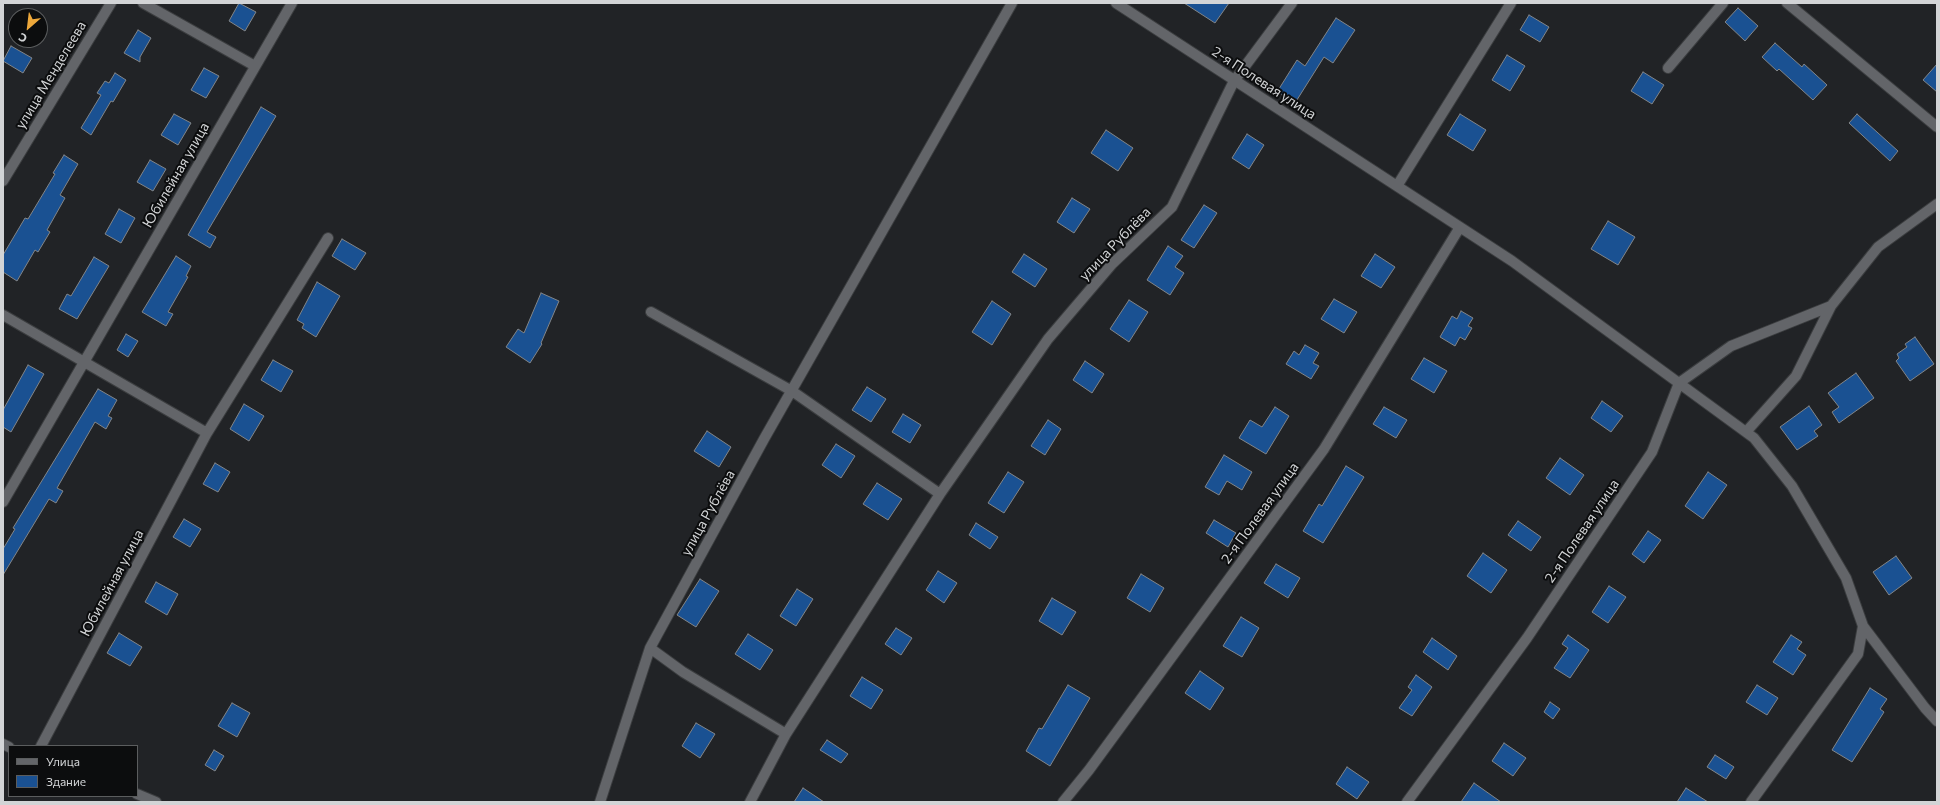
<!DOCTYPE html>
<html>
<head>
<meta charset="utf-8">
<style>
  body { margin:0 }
  #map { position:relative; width:1940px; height:805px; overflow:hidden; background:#212326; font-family:Commissioner,sans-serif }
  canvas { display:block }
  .frame { position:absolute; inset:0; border:4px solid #d2d4d6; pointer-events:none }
  .legend { position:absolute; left:8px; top:745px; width:130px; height:52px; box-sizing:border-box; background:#0c0d0e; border:1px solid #5b5d5e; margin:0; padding:5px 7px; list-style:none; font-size:12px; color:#d2d4d6 }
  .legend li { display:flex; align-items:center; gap:8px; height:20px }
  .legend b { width:20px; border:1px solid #5b5d5e }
  .north { position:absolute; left:8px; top:8px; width:40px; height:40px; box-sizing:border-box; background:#0c0d0e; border:1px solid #5b5d5e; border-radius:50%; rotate:208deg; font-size:11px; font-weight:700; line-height:16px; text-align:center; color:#d2d4d6 }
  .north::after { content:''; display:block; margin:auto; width:14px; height:18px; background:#eda83b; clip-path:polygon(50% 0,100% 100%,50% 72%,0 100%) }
</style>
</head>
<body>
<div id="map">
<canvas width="1940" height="805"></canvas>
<div class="frame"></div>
<ul class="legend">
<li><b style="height:5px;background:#636569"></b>Улица</li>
<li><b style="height:11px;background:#1a5192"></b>Здание</li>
</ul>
<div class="north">С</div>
</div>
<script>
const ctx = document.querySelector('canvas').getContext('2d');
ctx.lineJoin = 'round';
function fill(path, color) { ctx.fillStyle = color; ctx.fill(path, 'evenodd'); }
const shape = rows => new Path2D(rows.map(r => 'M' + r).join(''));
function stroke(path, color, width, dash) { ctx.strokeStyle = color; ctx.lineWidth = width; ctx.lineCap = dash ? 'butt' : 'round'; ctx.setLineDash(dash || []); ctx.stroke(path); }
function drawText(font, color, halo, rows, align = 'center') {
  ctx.font = font + ' Commissioner,sans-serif'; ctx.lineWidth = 4; ctx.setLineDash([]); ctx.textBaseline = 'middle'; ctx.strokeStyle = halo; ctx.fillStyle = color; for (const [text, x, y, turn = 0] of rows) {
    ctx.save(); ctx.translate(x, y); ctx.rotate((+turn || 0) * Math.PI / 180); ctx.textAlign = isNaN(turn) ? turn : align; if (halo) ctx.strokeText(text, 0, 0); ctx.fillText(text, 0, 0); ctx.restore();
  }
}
const building = shape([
  [239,3,256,12,245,31,229,21,239,3],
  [1184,3,1229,3,1215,23,1184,3],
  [1738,8,1758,26,1745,41,1725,22,1738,8],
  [1529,15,1549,27,1540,42,1520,30,1529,15],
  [1336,18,1355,30,1333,63,1324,57,1295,103,1277,92,1297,60,1305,66,1336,18],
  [138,30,151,38,140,57,140,62,124,53,138,30],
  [1775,43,1802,67,1804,64,1827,85,1813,100,1779,69,1777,71,1762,57,1775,43],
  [11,46,32,58,23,73,3,61,11,46],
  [1507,55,1525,66,1510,91,1492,80,1507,55],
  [1937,64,1937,92,1923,80,1937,64],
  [204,68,219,76,206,98,191,90,204,68],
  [1643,72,1664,85,1652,104,1631,91,1643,72],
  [115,73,126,80,113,102,111,101,91,135,81,128,101,95,97,93,105,81,109,83,115,73],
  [261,107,276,116,207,232,216,237,210,248,188,235,261,107],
  [174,114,191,123,178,145,161,135,174,114],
  [1460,114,1486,130,1473,151,1447,135,1460,114],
  [1857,114,1898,151,1890,161,1849,123,1857,114],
  [1106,130,1133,148,1118,171,1091,153,1106,130],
  [1247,134,1264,145,1249,169,1232,158,1247,134],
  [64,155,78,164,60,195,65,198,47,230,50,232,38,252,35,250,17,281,3,272,3,255,25,218,28,219,55,174,53,173,64,155],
  [150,160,166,169,153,191,137,182,150,160],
  [1072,198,1090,209,1074,233,1057,222,1072,198],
  [1204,205,1217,213,1194,248,1181,240,1204,205],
  [119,209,135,218,121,243,105,234,119,209],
  [1608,221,1635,237,1618,265,1591,249,1608,221],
  [342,239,366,253,355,270,332,256,342,239],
  [1168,246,1183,256,1175,267,1184,273,1170,295,1147,280,1168,246],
  [1024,254,1047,269,1035,287,1012,272,1024,254],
  [1375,254,1395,267,1381,288,1361,276,1375,254],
  [176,256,191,266,186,276,188,277,168,312,173,314,166,326,142,312,176,256],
  [94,257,109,266,77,319,59,309,67,294,71,296,94,257],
  [317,282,340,296,316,337,302,328,304,324,297,320,317,282],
  [541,293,559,301,541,343,542,344,530,363,506,347,518,329,524,333,541,293],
  [1334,299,1357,312,1344,333,1321,319,1334,299],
  [1129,300,1148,312,1129,342,1110,329,1129,300],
  [992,301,1011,314,992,345,972,332,992,301],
  [1461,311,1473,318,1468,326,1472,328,1465,340,1460,337,1455,346,1440,337,1452,316,1457,319,1461,311],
  [126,334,138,341,128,357,117,350,126,334],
  [1915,337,1934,364,1910,381,1896,361,1899,358,1897,354,1907,347,1905,344,1915,337],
  [1305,345,1319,353,1313,363,1319,366,1311,379,1286,364,1294,351,1299,355,1305,345],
  [1424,358,1447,371,1434,393,1411,379,1424,358],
  [273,360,293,371,281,392,261,380,273,360],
  [1085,361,1104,374,1092,393,1073,380,1085,361],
  [28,365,44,374,11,432,3,427,3,410,28,365],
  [1856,373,1874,398,1839,423,1832,412,1839,407,1828,393,1856,373],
  [867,387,886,399,871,422,852,410,867,387],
  [98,389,117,400,108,416,112,418,106,429,95,422,57,488,63,491,56,503,49,499,3,575,3,549,15,529,13,528,98,389],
  [1602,401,1623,416,1611,432,1591,418,1602,401],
  [244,404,264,416,249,441,230,429,244,404],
  [1809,406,1822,425,1814,431,1818,436,1797,450,1780,427,1809,406],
  [1275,407,1289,416,1266,454,1239,438,1250,420,1262,427,1275,407],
  [1384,407,1407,420,1396,438,1373,424,1384,407],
  [903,414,921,425,910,443,892,432,903,414],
  [1048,420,1061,429,1045,455,1031,446,1048,420],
  [707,431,731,447,719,467,694,451,707,431],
  [836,444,855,456,841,478,822,465,836,444],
  [1224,455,1252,472,1242,490,1227,481,1219,495,1205,487,1224,455],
  [1560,458,1584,475,1570,495,1546,478,1560,458],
  [215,463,230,472,218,492,203,484,215,463],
  [1346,466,1364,477,1323,543,1303,531,1319,504,1322,506,1346,466],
  [1008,472,1024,482,1004,513,988,503,1008,472],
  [1708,472,1727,485,1703,519,1685,506,1708,472],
  [877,483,902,499,888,520,863,504,877,483],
  [184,519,201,529,190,547,173,537,184,519],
  [1214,520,1236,533,1228,547,1206,533,1214,520],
  [1518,521,1541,537,1531,551,1508,535,1518,521],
  [976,523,998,537,990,549,969,535,976,523],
  [1648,531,1661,540,1644,563,1632,554,1648,531],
  [1483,553,1507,570,1491,593,1467,576,1483,553],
  [1896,556,1912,578,1889,595,1873,572,1896,556],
  [1276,564,1300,578,1288,598,1264,583,1276,564],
  [938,571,957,583,944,603,926,590,938,571],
  [1141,574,1164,588,1150,612,1127,598,1141,574],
  [700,579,719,591,696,627,677,615,700,579],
  [156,582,178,594,167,615,145,602,156,582],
  [1609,586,1626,597,1608,623,1592,612,1609,586],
  [797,589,813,599,796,626,780,616,797,589],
  [1052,598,1076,612,1062,635,1039,621,1052,598],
  [1241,617,1259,628,1242,657,1223,646,1241,617],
  [896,628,912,638,901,655,885,644,896,628],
  [119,633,142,647,130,666,107,653,119,633],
  [748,634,773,650,760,670,735,654,748,634],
  [1568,635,1589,650,1570,678,1554,668,1568,648,1562,644,1568,635],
  [1791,635,1802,642,1797,649,1806,655,1793,675,1773,662,1791,635],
  [1432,638,1457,656,1448,670,1423,652,1432,638],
  [1200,671,1224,688,1210,710,1185,693,1200,671],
  [1416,675,1432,687,1412,716,1399,708,1412,690,1408,687,1416,675],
  [862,677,883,690,871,709,850,696,862,677],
  [1068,685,1090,698,1050,766,1026,751,1039,728,1042,729,1068,685],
  [1757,685,1778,698,1767,715,1746,702,1757,685],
  [1870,688,1887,699,1880,709,1884,712,1852,762,1832,750,1870,688],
  [1550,702,1560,709,1553,719,1544,712,1550,702],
  [232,703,250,713,237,737,218,726,232,703],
  [696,723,715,734,700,758,682,746,696,723],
  [827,740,848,754,841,763,820,750,827,740],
  [1504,743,1526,758,1513,776,1492,761,1504,743],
  [214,750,224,756,215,771,205,765,214,750],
  [1715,755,1734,767,1726,779,1707,767,1715,755],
  [1347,767,1369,782,1357,799,1336,784,1347,767],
  [1474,783,1501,802,1461,802,1474,783],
  [803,788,824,802,794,802,803,788],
  [1686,788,1708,802,1677,802,1686,788]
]);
const minor = shape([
  [143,3,255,66],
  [1116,3,1512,261,1754,438,1792,486,1846,578,1863,626,1858,654,1751,802],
  [1787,3,1937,127],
  [1668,68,1723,3],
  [3,181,111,3],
  [1397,186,1511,3],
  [651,312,792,391,940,494],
  [3,315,207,433],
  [1746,432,1796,376,1831,306,1878,247,1937,204],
  [3,502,292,3],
  [1863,626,1925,708,1937,721],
  [786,734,683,672,650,648,764,439,1012,3],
  [3,744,9,747],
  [41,746,207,433,328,238],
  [137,794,156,802],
  [600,802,650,648],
  [750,802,786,734,940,494,1048,339,1112,264,1172,207,1234,81,1292,3],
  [1063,802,1089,770,1324,449,1460,227],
  [1407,802,1527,638,1652,452,1679,383,1731,346,1831,306]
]);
const streetNames = [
  ["улица Менделеева",51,75,-59],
  ["2-я Полевая улица",1264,83,33],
  ["Юбилейная улица",176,175,-60],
  ["улица Рублёва",1115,244,-46],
  ["улица Рублёва",708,513,-61],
  ["2-я Полевая улица",1260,513,-54],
  ["2-я Полевая улица",1582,531,-56],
  ["Юбилейная улица",112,583,-62]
];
fill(building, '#1a5192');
stroke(building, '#828588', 1);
stroke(minor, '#3b3d3f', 12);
stroke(minor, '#636569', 10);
drawText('14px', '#d2d4d6', '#0c0d0e', streetNames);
</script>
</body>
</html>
